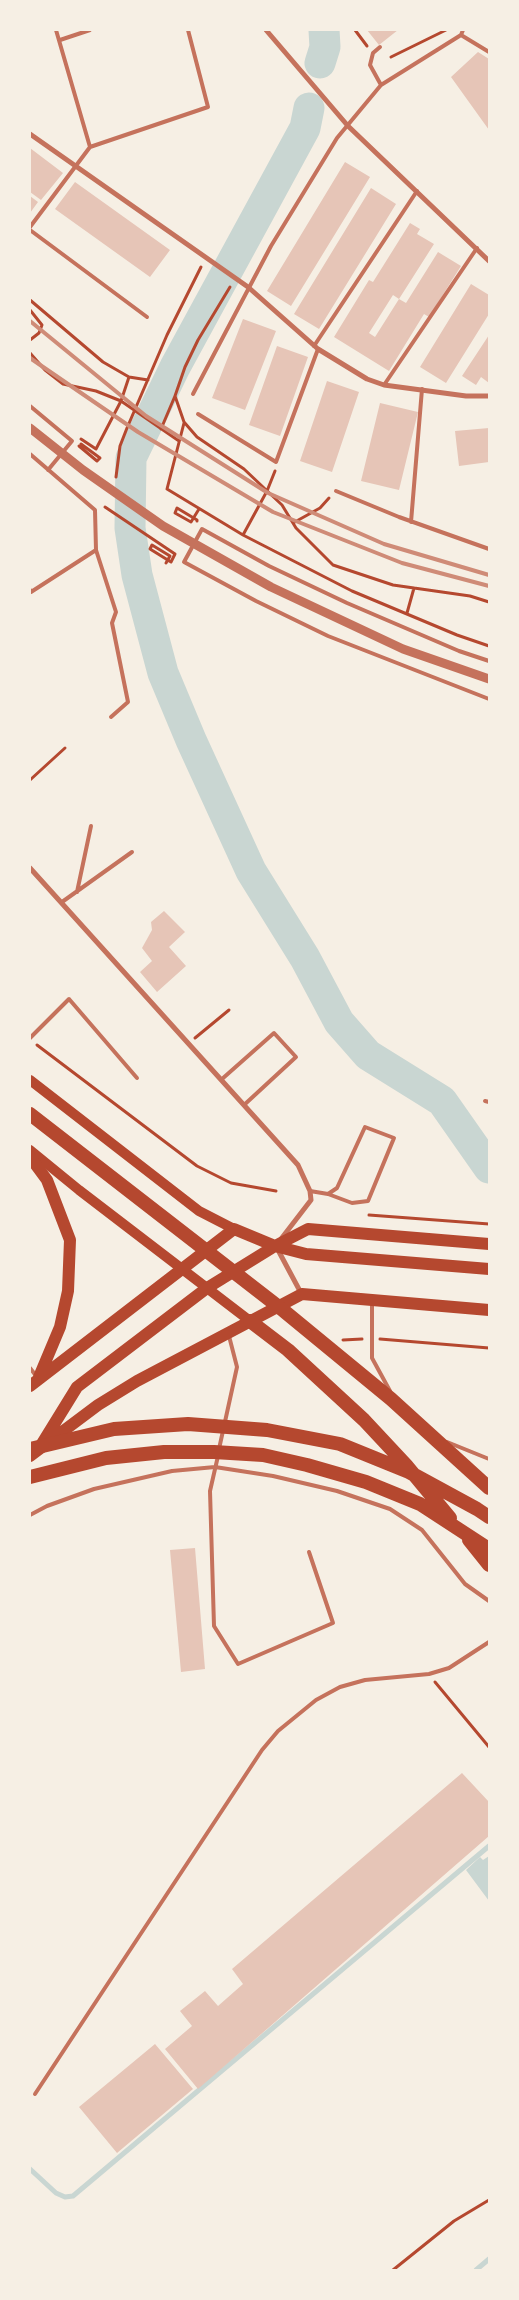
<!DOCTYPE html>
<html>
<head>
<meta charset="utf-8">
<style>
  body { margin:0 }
  #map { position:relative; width:519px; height:2300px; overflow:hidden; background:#f6efe4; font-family:Spectral,serif }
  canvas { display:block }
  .frame { position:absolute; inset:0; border:31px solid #f6efe4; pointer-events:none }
</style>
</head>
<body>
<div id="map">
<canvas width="519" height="2300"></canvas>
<div class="frame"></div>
</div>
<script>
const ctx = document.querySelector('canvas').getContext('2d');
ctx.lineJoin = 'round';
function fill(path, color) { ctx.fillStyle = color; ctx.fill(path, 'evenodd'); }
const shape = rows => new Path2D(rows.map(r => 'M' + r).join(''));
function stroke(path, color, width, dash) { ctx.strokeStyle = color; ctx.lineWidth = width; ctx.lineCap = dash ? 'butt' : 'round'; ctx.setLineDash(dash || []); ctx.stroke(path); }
const water = shape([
  [489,1856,489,1901,466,1870,480,1857,483,1860]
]);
const stream = shape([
  [30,2169,56,2193,65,2197,73,2196,489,1846],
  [476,2270,489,2259]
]);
const river = shape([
  [320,63,325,47,324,30],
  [309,108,305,128,175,367,131,458,130,528,137,575,163,673,191,740,251,871,305,958,339,1022,368,1055,442,1101,489,1168]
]);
const building = shape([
  [367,30,398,30,379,45],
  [478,52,489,59,489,130,451,77],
  [30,148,63,173,41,200,30,192],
  [345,162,370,177,291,306,267,291],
  [75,182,170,250,150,277,55,209],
  [371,188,396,204,319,329,294,314],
  [30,196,38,202,30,213],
  [410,223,420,229,417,234,434,244,399,299,393,295,369,333,375,337,399,299,406,303,438,252,461,266,429,317,424,314,389,371,334,337,369,280,373,282],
  [471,284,489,295,489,314,446,383,420,367],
  [243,319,276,331,245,410,212,398],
  [489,335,489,383,481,377,476,385,462,376],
  [277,346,308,357,280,436,249,425],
  [327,381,359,392,332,472,300,461],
  [380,403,418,412,399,490,361,481],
  [489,428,489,462,459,466,455,431],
  [164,911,185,932,169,947,186,966,157,992,140,972,152,961,142,948,152,930,151,922],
  [195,1548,205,1669,181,1672,170,1550],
  [462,1773,489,1802,489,1836,198,2089,165,2049,192,2026,180,2011,205,1991,218,2006,243,1984,232,1969],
  [155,2044,193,2089,117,2153,79,2107]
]);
const path = shape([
  [355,30,367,46],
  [391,57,446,30],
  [30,300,103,362,129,377,121,401,96,449,81,439],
  [30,310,42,325,39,333,30,340],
  [30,353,45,370,63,384,96,391,121,401,179,441],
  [129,377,148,380],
  [175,396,185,367,198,340,230,287],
  [184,423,167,489,243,535,352,591,457,635,489,646],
  [161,429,175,396,184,422,197,437,244,469,282,505,296,528,333,565,393,585,470,596,489,602],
  [79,446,97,461,100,458,81,444],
  [116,477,120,446,127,428,167,335,201,267],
  [105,507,175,554,171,562,150,549,152,545,170,556,166,563],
  [197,521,197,520,177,508,175,513,191,522,199,509],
  [293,523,320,508,329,498],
  [243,535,267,491,275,471],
  [407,613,414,588],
  [30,780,65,748],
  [195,1038,229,1010],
  [37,1045,197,1166,231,1183,276,1191],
  [369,1215,489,1224],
  [380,1339,489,1348],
  [343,1340,362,1339],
  [435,1682,489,1747],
  [393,2270,454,2221,489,2200]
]);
const service = shape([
  [461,35,489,52],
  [60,40,90,30],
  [380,47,373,53,370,65,381,85],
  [90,147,208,107,188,30],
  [30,227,90,147,56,30],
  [30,230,147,317],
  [314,346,417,191],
  [384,385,477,248],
  [193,394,271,246,337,138,381,85,461,35,463,30],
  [30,406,72,441,48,470],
  [198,414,276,462,318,349],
  [30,454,95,510,96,550,31,592,30,590],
  [336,491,399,517,489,549],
  [411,522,422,389],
  [96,550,116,612,112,623,128,702,111,717],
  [489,661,459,651,347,603,269,566,202,529,184,562,256,601,328,636,489,699],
  [77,892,91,826],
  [62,902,132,852],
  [30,1038,69,999,137,1078],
  [222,1079,274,1033,296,1057,244,1105],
  [485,1101,489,1102],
  [310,1191,328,1194,352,1203,368,1201,394,1138,365,1127,337,1188,328,1194],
  [372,1302,372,1358,390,1391],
  [30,1368,37,1377],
  [447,1442,489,1459],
  [219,1449,237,1367,229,1336],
  [218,1456,210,1491,214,1626,238,1664,333,1623,309,1552],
  [30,1515,47,1506,94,1489,172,1471,215,1467,273,1476,337,1491,390,1509,422,1530,465,1584,489,1601],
  [35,2094,262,1750,278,1731,316,1700,340,1687,365,1680,429,1674,449,1668,489,1642]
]);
const minor = shape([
  [266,30,348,126,489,261],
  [30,134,248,287,318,349,367,379,384,385,466,396,489,396],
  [30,868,298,1165,310,1191,311,1200,281,1239],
  [278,1250,301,1293]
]);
const tertiary = shape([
  [30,428,83,470,163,526,271,587,403,649,489,679]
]);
const secondary = shape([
  [30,1080,199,1211,234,1229],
  [30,1150,79,1190,250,1321]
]);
const primary = shape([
  [30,1157,47,1180,70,1240,68,1291,60,1327,39,1377],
  [30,1386,234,1229,275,1246,306,1254,489,1269],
  [40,1447,77,1387,207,1288,275,1246,308,1229,489,1244],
  [30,1456,98,1405,137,1381,302,1294,489,1310]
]);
const trunk = shape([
  [30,1114,284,1311,391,1399,489,1488],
  [250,1321,288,1350,364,1420,406,1465,450,1518],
  [30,1449,114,1429,188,1424,267,1430,340,1444,409,1472,477,1509,489,1517],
  [30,1477,106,1458,164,1452,214,1452,263,1455,307,1465,366,1482,420,1504,489,1549],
  [469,1540,489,1565]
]);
const rail = shape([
  [30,321,146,416,268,493,384,544,489,575],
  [30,358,138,432,273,512,402,563,489,586]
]);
fill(water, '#c9d6d2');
stroke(stream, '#c9d6d2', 5);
stroke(river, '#c9d6d2', 31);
fill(building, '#e6c5b7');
stroke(path, '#b5482f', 3);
stroke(service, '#c5725c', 4);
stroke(minor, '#c5725c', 5);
stroke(tertiary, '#c5725c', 9);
stroke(secondary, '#b5482f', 10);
stroke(primary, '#b5482f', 12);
stroke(trunk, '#b5482f', 14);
stroke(rail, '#cf8b77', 4);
</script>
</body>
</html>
